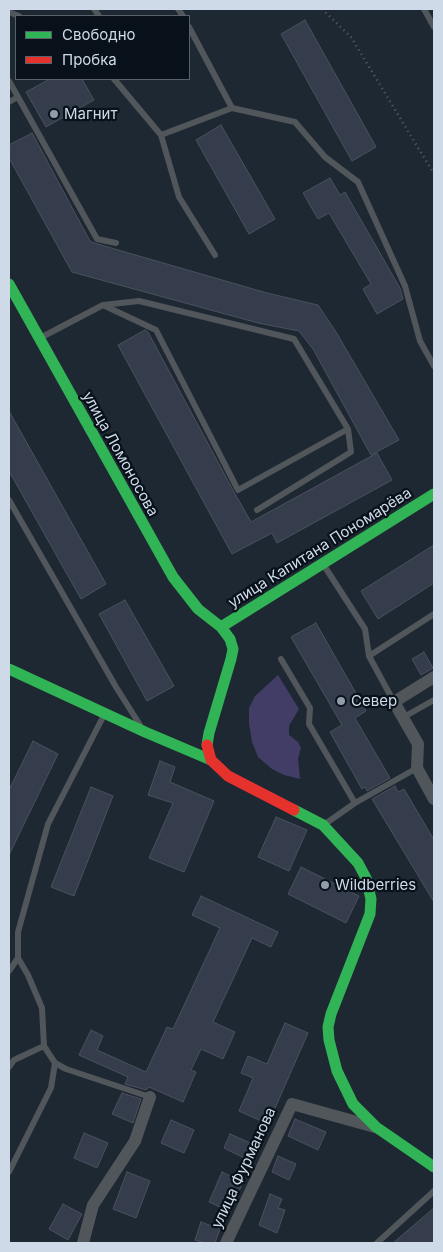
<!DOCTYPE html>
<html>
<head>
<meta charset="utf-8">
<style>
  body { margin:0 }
  #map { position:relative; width:443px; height:1252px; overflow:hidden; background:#1e2833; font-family:Inter,sans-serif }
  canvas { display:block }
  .frame { position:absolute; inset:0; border:10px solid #cfdae8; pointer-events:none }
  .legend { position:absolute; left:15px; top:15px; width:175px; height:65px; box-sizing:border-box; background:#081019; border:1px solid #58616c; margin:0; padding:6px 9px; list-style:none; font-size:15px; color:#cfdae8 }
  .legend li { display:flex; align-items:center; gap:10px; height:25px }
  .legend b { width:25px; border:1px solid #58616c }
</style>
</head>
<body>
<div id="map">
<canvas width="443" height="1252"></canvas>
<div class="frame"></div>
<ul class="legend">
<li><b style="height:6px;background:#30b455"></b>Свободно</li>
<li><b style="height:6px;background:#e5322d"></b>Пробка</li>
</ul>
</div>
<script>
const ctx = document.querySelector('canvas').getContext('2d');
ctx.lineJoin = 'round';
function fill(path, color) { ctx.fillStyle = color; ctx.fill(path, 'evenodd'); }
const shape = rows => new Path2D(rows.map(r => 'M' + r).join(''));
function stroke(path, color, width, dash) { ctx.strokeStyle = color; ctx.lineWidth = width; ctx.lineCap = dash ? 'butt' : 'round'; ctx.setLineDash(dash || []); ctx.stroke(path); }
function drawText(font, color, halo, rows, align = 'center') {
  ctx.font = font + ' Inter,sans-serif'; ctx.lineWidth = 4.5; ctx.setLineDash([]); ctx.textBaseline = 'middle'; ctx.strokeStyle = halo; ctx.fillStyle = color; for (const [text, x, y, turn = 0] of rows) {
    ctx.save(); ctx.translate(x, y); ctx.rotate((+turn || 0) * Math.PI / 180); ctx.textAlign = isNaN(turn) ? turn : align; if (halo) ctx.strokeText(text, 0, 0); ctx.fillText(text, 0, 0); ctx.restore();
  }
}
const green = shape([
  [278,675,299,709,289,726,289,735,298,742,301,748,298,758,300,779,284,775,272,769,258,757,252,742,249,723,249,708,255,696]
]);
const building = shape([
  [305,20,376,147,352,161,281,34,305,20],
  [50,79,82,79,94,100,46,127,26,92,50,79],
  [221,125,275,219,249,234,196,140,221,125],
  [32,133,90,241,94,243,267,293,318,305,336,332,399,440,371,455,313,349,299,331,258,323,72,272,9,158,9,145,32,133],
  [330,178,340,195,345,192,400,288,403,299,377,314,363,289,371,284,329,213,318,219,303,193,330,178],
  [145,330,148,332,234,492,251,522,377,453,392,480,277,543,272,533,232,554,118,345,145,330],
  [9,411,106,584,81,599,9,471,9,411],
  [434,545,434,583,378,619,361,591,434,545],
  [125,600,174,686,147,701,99,614,125,600],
  [316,623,366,711,355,718,390,778,367,791,365,787,362,789,330,732,342,725,291,637,316,623],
  [424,652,433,668,421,675,412,659,424,652],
  [33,741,58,754,9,855,9,790,33,741],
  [160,761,175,767,170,782,214,801,184,872,149,858,173,803,148,795,160,761],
  [395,786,398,792,404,789,434,840,434,902,372,799,395,786],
  [91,787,113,796,74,896,51,887,91,787],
  [276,817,307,830,289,871,258,857,276,817],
  [301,867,359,896,346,923,288,894,301,867],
  [201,896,278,932,271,947,252,938,213,1022,235,1032,223,1059,201,1049,191,1070,196,1072,183,1102,149,1087,146,1090,125,1084,128,1077,79,1055,91,1030,103,1036,97,1050,146,1072,167,1027,173,1029,220,928,192,915,201,896],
  [285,1023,308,1033,268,1124,239,1111,253,1078,241,1073,248,1056,267,1064,285,1023],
  [122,1093,141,1099,133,1123,112,1114,122,1093],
  [295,1119,326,1132,318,1150,288,1136,295,1119],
  [171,1120,194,1130,184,1153,161,1143,171,1120],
  [84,1133,108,1143,97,1168,74,1158,84,1133],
  [230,1134,257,1146,250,1161,224,1148,230,1134],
  [278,1156,296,1164,289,1180,272,1172,278,1156],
  [127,1172,150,1181,136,1218,113,1209,127,1172],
  [222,1172,243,1182,230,1212,209,1202,222,1172],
  [270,1194,282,1199,278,1208,285,1210,277,1233,259,1225,270,1194],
  [63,1204,82,1214,68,1240,49,1229,63,1204],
  [434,1208,434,1243,393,1243,434,1208],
  [201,1222,220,1229,215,1243,206,1243,195,1240,201,1222]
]);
const path = shape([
  [322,9,351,37,434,174]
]);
const lane = shape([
  [94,9,99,16],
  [178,9,183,16],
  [424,9,434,27],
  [9,12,19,16],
  [189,27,232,108,295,122,325,157,358,182,405,286,420,341,434,366],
  [114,79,161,135,179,197,215,255],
  [9,81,18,97],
  [9,102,18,97,97,239,116,243],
  [161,135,232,108],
  [105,306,156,330,238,490,348,429],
  [40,338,103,305,139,301,294,339,348,429,351,452,257,510],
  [9,500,116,687,140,725],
  [323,564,365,629,369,656,394,702],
  [369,656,434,614],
  [281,659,310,708,309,724,355,803],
  [104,715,48,824,18,932,18,958,28,975,42,1008,44,1046,55,1063,66,1069,150,1097],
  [402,718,434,700],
  [325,824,355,803,417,768],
  [9,971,18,958],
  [9,1067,14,1060,44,1046],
  [9,1172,51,1088,55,1063],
  [377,1243,434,1191]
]);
const street = shape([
  [434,677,394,702,418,744,417,768,434,799],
  [83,1243,93,1205,135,1141,150,1097],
  [226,1243,292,1104,375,1127]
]);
const fast = shape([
  [9,284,173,577,198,609,221,627,230,639,233,649,231,659,209,733,207,745],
  [221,627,434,494],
  [9,669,145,732,211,760],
  [294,810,323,825,358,863,366,878,371,899,370,914,331,1014,328,1027,329,1040,337,1071,353,1104,376,1127,434,1167]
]);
const jam = shape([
  [207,745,211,760,228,776,294,810]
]);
const markers = [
  [54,114,5,"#919ca9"],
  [341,701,5,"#919ca9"],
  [325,885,5,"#919ca9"]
];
const poiNames = [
  ["Магнит",64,114],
  ["Север",351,701],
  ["Wildberries",335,885]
];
const streetNames = [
  ["улица Ломоносова",120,454,61],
  ["улица Капитана Пономарёва",320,548,-32],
  ["улица Фурманова",244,1168,-65]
];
fill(green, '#413d66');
fill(building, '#353c4b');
stroke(building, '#4b515c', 1);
stroke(path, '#5a6066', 2.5, [1, 4]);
stroke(lane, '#51565a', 6);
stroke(street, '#51565a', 12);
stroke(fast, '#30b455', 11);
stroke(jam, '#e5322d', 11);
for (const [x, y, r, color] of markers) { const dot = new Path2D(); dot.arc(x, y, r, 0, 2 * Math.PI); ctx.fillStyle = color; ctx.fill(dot); stroke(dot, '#081019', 2); }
drawText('15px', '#cfdae8', '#081019', poiNames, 'left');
drawText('15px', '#cfdae8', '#081019', streetNames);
</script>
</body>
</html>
